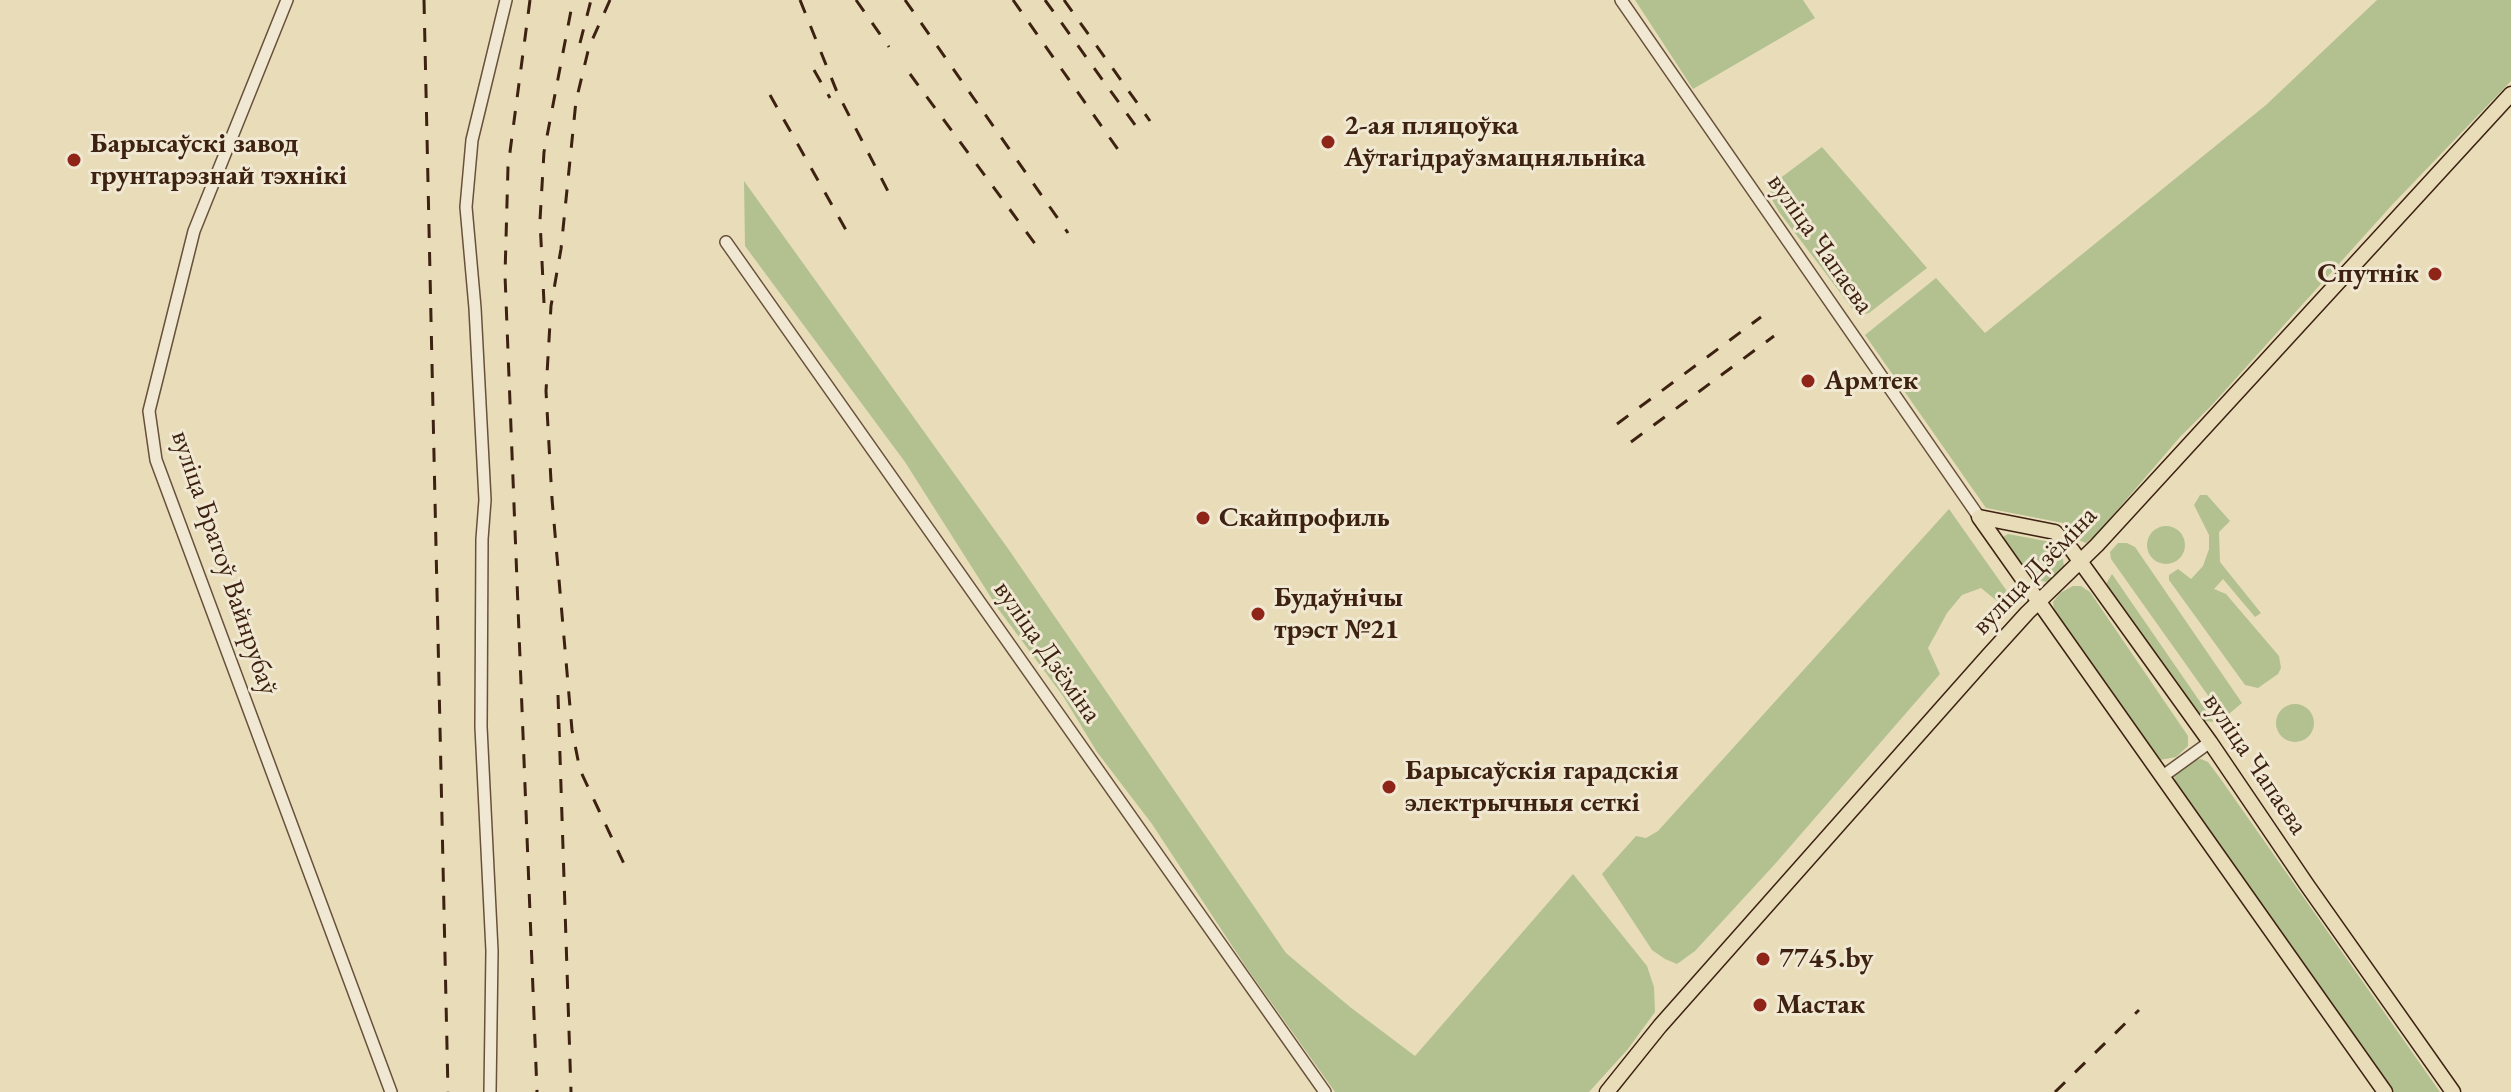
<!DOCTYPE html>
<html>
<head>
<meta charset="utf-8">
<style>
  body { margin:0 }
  canvas { display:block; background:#e8dcb9 }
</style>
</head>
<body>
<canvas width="2511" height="1092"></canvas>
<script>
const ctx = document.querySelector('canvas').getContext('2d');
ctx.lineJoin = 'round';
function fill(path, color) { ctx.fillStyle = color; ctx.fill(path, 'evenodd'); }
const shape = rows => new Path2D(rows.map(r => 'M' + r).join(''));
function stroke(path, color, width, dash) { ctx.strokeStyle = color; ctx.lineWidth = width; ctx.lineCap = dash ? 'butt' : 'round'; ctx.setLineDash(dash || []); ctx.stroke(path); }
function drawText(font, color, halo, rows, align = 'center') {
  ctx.font = font + ' "EB Garamond",serif'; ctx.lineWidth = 6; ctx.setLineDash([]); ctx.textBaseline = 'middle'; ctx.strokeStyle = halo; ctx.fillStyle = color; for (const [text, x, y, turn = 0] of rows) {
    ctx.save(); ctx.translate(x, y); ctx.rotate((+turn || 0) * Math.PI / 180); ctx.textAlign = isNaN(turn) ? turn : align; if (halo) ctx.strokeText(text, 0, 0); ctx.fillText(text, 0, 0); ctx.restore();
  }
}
const green = shape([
  [1635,0,1803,0,1815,18,1693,89],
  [2377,0,2511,0,2511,81,2391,206,2212,405,2180,437,2095,536,2086,543,2076,539,2063,523,1986,508,1865,335,1936,278,1985,333,2266,105],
  [1822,147,1927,268,1869,313,1858,316,1779,212,1770,196,1771,185],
  [744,181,1009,550,1286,953,1350,1007,1415,1056,1573,874,1647,966,1654,987,1655,1012,1628,1049,1589,1092,1335,1092,1246,967,1152,824,1097,752,1063,696,999,610,905,462,745,246],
  [2200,495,2207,495,2230,521,2219,532,2220,562,2261,613,2255,617,2223,579,2214,589,2226,594,2279,656,2281,668,2278,674,2258,688,2245,685,2169,580,2169,575,2178,569,2191,579,2203,566,2209,549,2209,535,2194,505],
  [1949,509,2016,604,2008,610,1981,588,1962,595,1947,613,1928,648,1940,674,1775,864,1695,951,1677,964,1665,959,1652,950,1602,874,1636,836,1646,838,1658,831],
  '2147 545a19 19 0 1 1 38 0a19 19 0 1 1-38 0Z',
  [2008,534,2051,542,2062,554,2064,566,2062,571,2054,579,2046,582,2032,578,2001,538],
  [2127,543,2135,547,2242,703,2224,718,2111,559,2110,552,2118,543],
  [2112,574,2214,722,2204,721,2106,584],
  [2073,586,2081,586,2090,592,2188,736,2188,746,2176,757,2160,760,2153,754,2054,610,2053,602,2060,593],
  '2276 723a19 19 0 1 1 38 0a19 19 0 1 1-38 0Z',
  [2201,759,2208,762,2220,778,2440,1092,2393,1092,2176,783,2174,776,2179,770,2190,761]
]);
const minor = shape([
  [287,0,194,231,149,411,156,460,391,1092],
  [1621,0,1979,517],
  [726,242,1325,1092],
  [2163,776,2210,742],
  [490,1092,492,951,481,727,482,539,485,500,475,308,466,207,472,140,506,0]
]);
const major = shape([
  [1979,517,2055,532,2072,550,2210,742,2307,885,2453,1092],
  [1979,517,2385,1092],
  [1607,1092,1660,1026,1988,656,2027,613,2097,545,2511,94]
]);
const rail = shape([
  [424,0,448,1092],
  [530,0,508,167,505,275,537,1092],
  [610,0,589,47,576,101,561,249,551,306,546,391,552,499,572,730,580,770,625,866],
  [800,0,837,92,892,199],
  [856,0,889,47],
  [905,0,1068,233],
  [1013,0,1119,151],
  [1045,0,1143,136],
  [1064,0,1150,121],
  [580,43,591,0],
  [814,70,830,98],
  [910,74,1036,245],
  [770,95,846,230],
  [544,303,540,220,544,152,573,0],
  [1617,424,1761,317],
  [1631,442,1774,336],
  [558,695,571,1092],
  [2055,1092,2139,1010]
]);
const markers = [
  [1328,142,8,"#8f2418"],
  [74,160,8,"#8f2418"],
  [2435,274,8,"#8f2418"],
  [1808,381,8,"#8f2418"],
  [1203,518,8,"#8f2418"],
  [1258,614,8,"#8f2418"],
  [1389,787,8,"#8f2418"],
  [1763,959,8,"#8f2418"],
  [1760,1005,8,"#8f2418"]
];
const poiNames = [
  ["2-ая пляцоўка",1344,126],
  ["Аўтагідраўзмацняльніка",1344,158],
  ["Барысаўскі завод",90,144],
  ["грунтарэзнай тэхнікі",90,176],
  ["Спутнік",2419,274,"right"],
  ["Армтек",1824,381],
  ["Скайпрофиль",1219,518],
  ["Будаўнічы",1274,598],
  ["трэст №21",1274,630],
  ["Барысаўскія гарадскія",1405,771],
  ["электрычныя сеткі",1405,803],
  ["7745.by",1779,959],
  ["Мастак",1776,1005]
];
const streetNames = [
  ["вуліца Чапаева",1820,244,55],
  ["вуліца Братоў Вайнрубаў",224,563,71],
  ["вуліца Дзёміна",2035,571,-46],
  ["вуліца Дзёміна",1047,652,55],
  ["вуліца Чапаева",2255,764,56]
];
fill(green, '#b3c191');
stroke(minor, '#68503b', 14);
stroke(major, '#3d2111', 17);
stroke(minor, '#f0e8d2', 11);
stroke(major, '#e8dcb9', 14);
stroke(rail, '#3d2111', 3, [14, 14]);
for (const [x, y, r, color] of markers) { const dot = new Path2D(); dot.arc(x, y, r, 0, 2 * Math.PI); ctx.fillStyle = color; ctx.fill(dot); stroke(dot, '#f0e8d2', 3); }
drawText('bold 28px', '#3d2111', '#f0e8d2', poiNames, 'left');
drawText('28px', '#3d2111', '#f0e8d2', streetNames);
</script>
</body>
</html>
